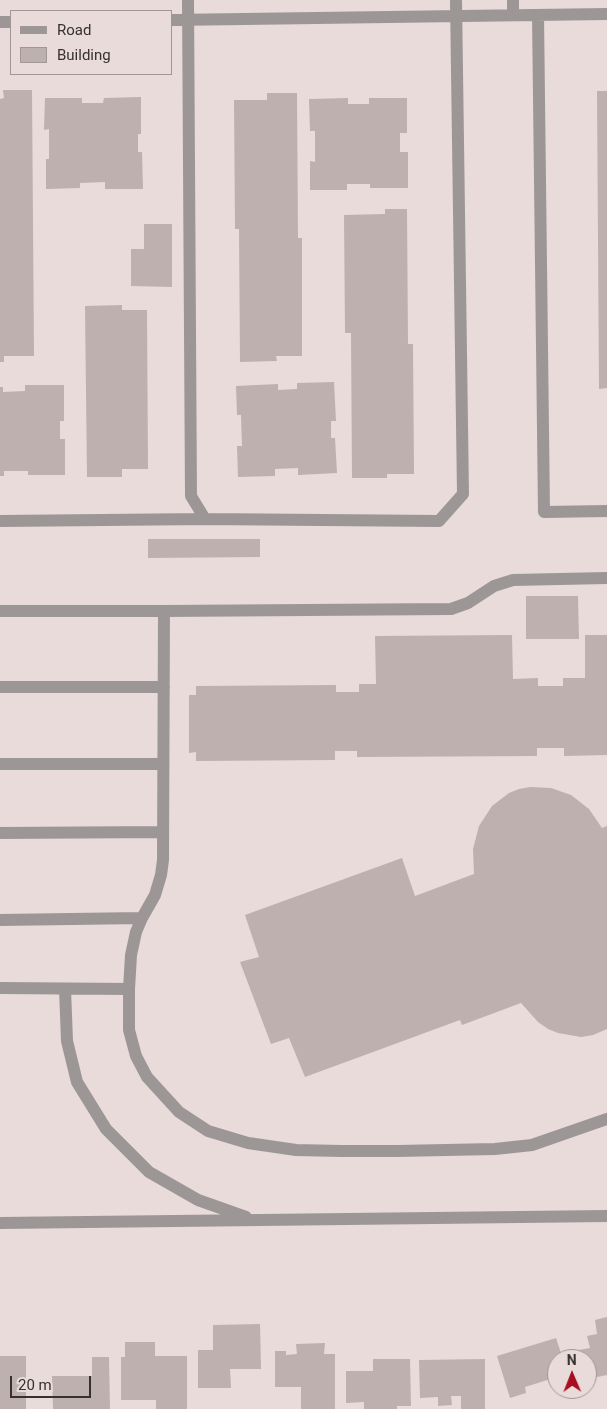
<!DOCTYPE html>
<html>
<head>
<meta charset="utf-8">
<style>
  body { margin:0 }
  #map { position:relative; width:607px; height:1409px; overflow:hidden; background:#e8dbda; font-family:Roboto,sans-serif }
  canvas { display:block }
  .legend { position:absolute; left:10px; top:10px; width:162px; height:65px; box-sizing:border-box; background:#e8dbda; border:1px solid #a19796; margin:0; padding:6px 9px; list-style:none; font-size:15px; color:#363130 }
  .legend li { display:flex; align-items:center; gap:10px; height:25px }
  .legend b { width:25px; border:1px solid #a19796 }
  .north { position:absolute; left:547px; top:1349px; width:50px; height:50px; box-sizing:border-box; background:#e8dbda; border:1px solid #a19796; border-radius:50%; rotate:359deg; font-size:14px; font-weight:700; line-height:20px; text-align:center; color:#363130 }
  .north::after { content:''; display:block; margin:auto; width:18px; height:22px; background:#a70f20; clip-path:polygon(50% 0,100% 100%,50% 72%,0 100%) }
  .scale { position:absolute; left:10px; top:1376px; width:81px; height:22px; box-sizing:border-box; border:2px solid #363130; border-top:0; padding-left:6px; font-size:15px; line-height:18px; white-space:nowrap; color:#363130; -webkit-text-stroke:4px #e8dbda; paint-order:stroke }
</style>
</head>
<body>
<div id="map">
<canvas width="607" height="1409"></canvas>
<ul class="legend">
<li><b style="height:6px;background:#9c9796"></b>Road</li>
<li><b style="height:14px;background:#bdb0af"></b>Building</li>
</ul>
<div class="north">N</div>
<div class="scale">20 m</div>
</div>
<script>
const ctx = document.querySelector('canvas').getContext('2d');
ctx.lineJoin = 'round';
function fill(path, color) { ctx.fillStyle = color; ctx.fill(path, 'evenodd'); }
const shape = rows => new Path2D(rows.map(r => 'M' + r).join(''));
function stroke(path, color, width, dash) { ctx.strokeStyle = color; ctx.lineWidth = width; ctx.lineCap = dash ? 'butt' : 'round'; ctx.setLineDash(dash || []); ctx.stroke(path); }
const building = shape([
  [3,90,32,90,34,356,4,356,4,362,0,362,0,99,4,98],
  [597,91,607,91,607,388,599,389],
  [267,93,297,93,298,238,302,238,302,356,276,356,277,361,240,362,239,229,235,229,234,100,267,100],
  [141,97,141,134,138,134,138,152,142,152,143,189,105,189,105,182,80,183,80,188,46,189,46,159,49,159,49,129,44,130,45,98,82,98,82,103,103,103,104,98],
  [348,98,348,104,369,104,369,98,407,98,407,133,400,133,400,152,408,152,408,188,370,188,370,184,347,184,347,190,310,190,310,161,315,162,315,131,310,131,309,99],
  [385,209,407,209,408,344,413,344,414,474,387,474,387,478,352,478,351,333,345,333,344,215,385,214],
  [144,224,172,224,172,287,131,286,131,249,144,249],
  [122,305,122,310,147,310,148,469,122,469,122,477,87,477,85,306],
  [334,382,336,421,331,421,331,438,335,438,337,473,298,475,298,468,275,469,275,476,238,477,237,446,242,446,241,415,237,415,236,386,278,384,278,390,297,389,297,383],
  [25,385,64,385,64,421,60,421,60,439,65,439,65,475,28,475,28,471,4,471,4,476,0,476,0,387,3,387,3,392,25,391],
  [148,539,260,539,260,557,148,558],
  [526,596,578,596,579,639,526,639],
  [512,635,513,679,538,678,538,686,563,686,563,678,585,678,585,635,607,635,607,755,564,756,564,748,537,748,537,756,357,757,357,751,335,751,335,760,196,761,196,752,189,753,189,695,196,695,196,686,336,685,336,692,359,692,359,684,376,684,375,636],
  [530,787,551,788,571,795,589,809,602,828,607,826,607,1029,593,1035,581,1037,558,1033,548,1029,538,1022,521,1003,462,1025,460,1020,305,1077,289,1038,271,1044,240,962,259,957,245,915,402,858,415,896,474,874,473,849,479,826,492,806,509,793,519,789],
  [607,1317,607,1375,587,1379,587,1359,581,1359,579,1350,590,1348,587,1336,597,1334,595,1320],
  [260,1324,261,1369,230,1369,231,1388,198,1388,198,1350,213,1350,213,1325],
  [556,1338,563,1359,557,1359,557,1377,525,1387,526,1393,510,1398,497,1356],
  [125,1342,155,1342,155,1356,187,1356,187,1409,156,1409,156,1400,121,1400,121,1357,125,1357],
  [325,1343,324,1354,335,1354,335,1409,301,1409,301,1387,275,1387,275,1351,286,1351,286,1355,297,1354,296,1344],
  [0,1356,26,1356,26,1409,0,1409],
  [92,1357,109,1357,110,1409,53,1409,52,1376,92,1376],
  [373,1359,410,1359,411,1406,397,1406,397,1409,364,1409,364,1402,346,1403,346,1371,373,1371],
  [485,1359,485,1409,461,1409,461,1396,451,1396,452,1405,438,1406,438,1397,420,1398,419,1360]
]);
const minor = shape([
  [188,0,191,496,205,519,439,521,463,494,456,0],
  [513,0,513,15],
  [538,15,544,512,607,511],
  [171,20,607,14],
  [0,22,11,22],
  [0,521,205,519],
  [607,578,513,580,494,586,468,603,451,609,164,611,163,860,161,875,155,895,142,918,136,932,131,955,129,989,129,1030,136,1056,147,1077,179,1112,208,1131,248,1143,296,1150,341,1151,397,1151,495,1149,532,1145,607,1119],
  [0,611,164,611],
  [0,687,164,687],
  [0,764,163,764],
  [0,833,163,832],
  [0,920,142,918],
  [0,988,129,989],
  [65,989,67,1041,77,1082,106,1129,149,1172,198,1200,246,1217],
  [0,1223,607,1216]
]);
fill(building, '#bdb0af');
stroke(minor, '#9c9796', 12);
</script>
</body>
</html>
